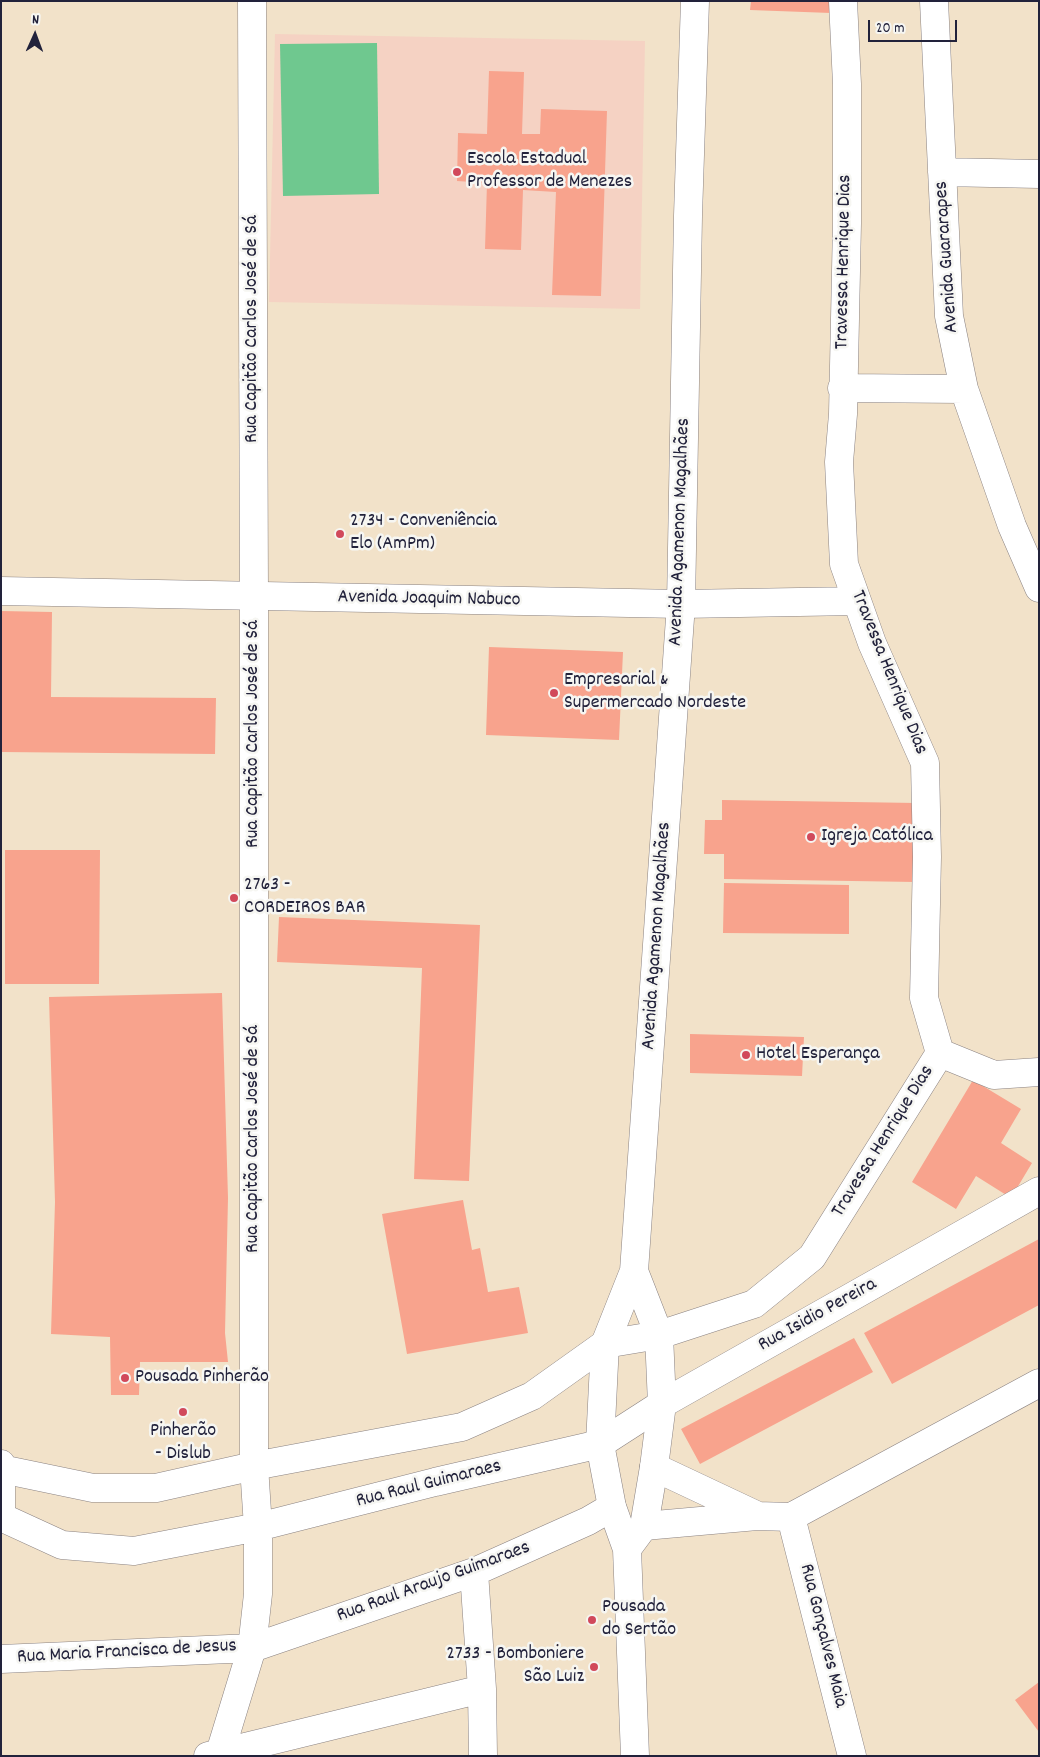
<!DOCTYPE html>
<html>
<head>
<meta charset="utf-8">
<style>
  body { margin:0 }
  #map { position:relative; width:1040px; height:1757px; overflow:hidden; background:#f2e2c9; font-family:Dekko,sans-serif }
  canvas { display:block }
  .frame { position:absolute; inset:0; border:2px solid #22223b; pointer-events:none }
  .north { position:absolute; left:10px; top:10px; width:50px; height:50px; -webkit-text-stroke:4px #f6f6f2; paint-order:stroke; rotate:2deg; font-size:14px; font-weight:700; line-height:20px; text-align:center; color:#22223b }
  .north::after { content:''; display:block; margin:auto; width:18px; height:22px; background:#22223b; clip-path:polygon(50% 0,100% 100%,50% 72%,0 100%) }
  .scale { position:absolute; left:868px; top:20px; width:89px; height:22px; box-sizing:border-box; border:2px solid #22223b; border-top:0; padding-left:6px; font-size:15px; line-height:18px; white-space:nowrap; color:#22223b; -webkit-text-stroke:4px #f6f6f2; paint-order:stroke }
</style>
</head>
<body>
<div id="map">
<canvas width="1040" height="1757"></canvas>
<div class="frame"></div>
<div class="north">N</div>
<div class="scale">20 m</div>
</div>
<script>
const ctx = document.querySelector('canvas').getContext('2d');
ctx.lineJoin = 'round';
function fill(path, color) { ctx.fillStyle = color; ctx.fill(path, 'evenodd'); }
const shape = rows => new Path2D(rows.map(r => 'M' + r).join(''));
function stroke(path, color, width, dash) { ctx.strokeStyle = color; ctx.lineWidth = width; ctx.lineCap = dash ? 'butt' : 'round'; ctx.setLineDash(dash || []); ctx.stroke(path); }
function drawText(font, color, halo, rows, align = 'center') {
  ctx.font = font + ' Dekko,sans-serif'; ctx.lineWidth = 5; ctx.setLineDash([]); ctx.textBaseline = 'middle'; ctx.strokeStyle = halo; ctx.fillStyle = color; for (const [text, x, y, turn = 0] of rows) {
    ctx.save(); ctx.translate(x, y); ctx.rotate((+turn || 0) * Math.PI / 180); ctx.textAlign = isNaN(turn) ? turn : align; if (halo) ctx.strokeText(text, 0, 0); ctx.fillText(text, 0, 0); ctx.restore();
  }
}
const built = shape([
  [275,34,645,41,640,309,269,302]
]);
const green = shape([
  [377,43,379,194,283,196,280,44]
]);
const building = shape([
  [751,1,831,1,831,13,750,10],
  [489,71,524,72,522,134,540,134,541,109,607,111,601,296,552,295,556,192,523,190,521,250,485,249,487,183,457,181,458,133,487,134],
  [1,611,52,612,51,697,216,698,215,754,1,752],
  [489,647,623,652,619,740,486,735],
  [722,800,917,803,916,882,724,879,724,854,704,854,705,820,722,820],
  [5,850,100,850,99,984,5,984],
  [724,883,849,885,849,934,723,933],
  [279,917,480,925,469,1181,414,1179,422,968,277,962],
  [222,993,228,1198,225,1333,228,1362,140,1362,139,1395,111,1395,110,1337,51,1334,55,1202,49,997],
  [690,1034,804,1037,802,1076,690,1073],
  [973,1080,1021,1109,1001,1143,1032,1163,1011,1198,976,1176,956,1209,912,1182],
  [463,1200,472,1250,480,1248,488,1292,519,1287,528,1333,407,1354,382,1214],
  [1039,1239,1039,1305,892,1384,864,1333],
  [854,1338,873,1372,700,1464,681,1429],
  [1039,1682,1039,1732,1015,1700]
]);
const minor = shape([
  [934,1,949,316,964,389,1012,526,1039,588],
  [942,172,1039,174],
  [842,388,964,389],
  [681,604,857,601],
  [940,1053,994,1075,1039,1072],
  [1,1464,1,1517,62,1545,134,1551,258,1527,435,1482,600,1444,662,1404,1039,1191],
  [654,1467,756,1515],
  [1,1469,93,1488,156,1488,254,1466,462,1427,532,1396,605,1344,659,1335,754,1304,812,1257,940,1053,924,998,927,857,925,763,872,643,844,564,839,462,843,414,847,223,847,84,843,1],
  [791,1517,1039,1383],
  [791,1517,852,1756],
  [644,1526,757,1516,791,1517],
  [474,1572,482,1689,483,1756],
  [1,1659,252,1648,474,1572,588,1521,612,1507],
  [208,1756,482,1689],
  [219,1756,252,1648,258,1594,258,1527,254,1466,254,597,252,1]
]);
const major = shape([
  [1,591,681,604],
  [627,1549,644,1526,654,1467,662,1404,659,1335,634,1271],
  [635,1756,627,1549,612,1507,600,1444,605,1344,634,1271,681,604,688,216,695,1]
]);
const markers = [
  [457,172,5,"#d1495b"],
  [340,534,5,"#d1495b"],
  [554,693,5,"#d1495b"],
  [811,837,5,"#d1495b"],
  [234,898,5,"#d1495b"],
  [746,1055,5,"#d1495b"],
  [125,1378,5,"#d1495b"],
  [183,1412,5,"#d1495b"],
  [592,1620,5,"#d1495b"],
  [594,1667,5,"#d1495b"]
];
const poiNames = [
  ["Escola Estadual",467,160],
  ["Professor de Menezes",467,183],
  ["2734 - Conveniência",350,522],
  ["Elo (AmPm)",350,545],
  ["Empresarial &",564,681],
  ["Supermercado Nordeste",564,704],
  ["Igreja Católica",821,837],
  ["2763 -",244,886],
  ["CORDEIROS BAR",244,909],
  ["Hotel Esperança",756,1055],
  ["Pousada Pinherão",135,1378],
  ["Pinherão",183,1432,"center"],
  ["- Dislub",183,1455,"center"],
  ["Pousada",602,1608],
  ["do Sertão",602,1631],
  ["2733 - Bomboniere",584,1655,"right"],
  ["São Luiz",584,1678,"right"]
];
const streetNames = [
  ["Avenida Guararapes",948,257,-94],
  ["Travessa Henrique Dias",845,262,-89],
  ["Rua Capitão Carlos José de Sá",253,329,-90],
  ["Avenida Agamenon Magalhães",681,532,-88],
  ["Avenida Joaquim Nabuco",429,600,1],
  ["Travessa Henrique Dias",888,673,68],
  ["Rua Capitão Carlos José de Sá",254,734,-90],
  ["Avenida Agamenon Magalhães",658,936,-86],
  ["Rua Capitão Carlos José de Sá",254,1139,-90],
  ["Travessa Henrique Dias",884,1142,-58],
  ["Rua Isidio Pereira",818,1316,-29],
  ["Rua Raul Guimaraes",429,1485,-14],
  ["Rua Raul Araujo Guimaraes",434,1583,-20],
  ["Rua Gonçalves Maia",822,1636,76],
  ["Rua Maria Francisca de Jesus",127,1653,-3]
];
fill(built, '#f5d2c3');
fill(green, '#6fc88f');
fill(building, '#f8a38d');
stroke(minor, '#8a8282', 29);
stroke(major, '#8a8282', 29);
stroke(minor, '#fff', 28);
stroke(major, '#fff', 28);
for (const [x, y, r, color] of markers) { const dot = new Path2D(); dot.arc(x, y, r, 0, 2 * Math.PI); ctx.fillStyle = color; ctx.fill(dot); stroke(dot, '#f6f6f2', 2); }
drawText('20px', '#22223b', '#f6f6f2', poiNames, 'left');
drawText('20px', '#22223b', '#f6f6f2', streetNames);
</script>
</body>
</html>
